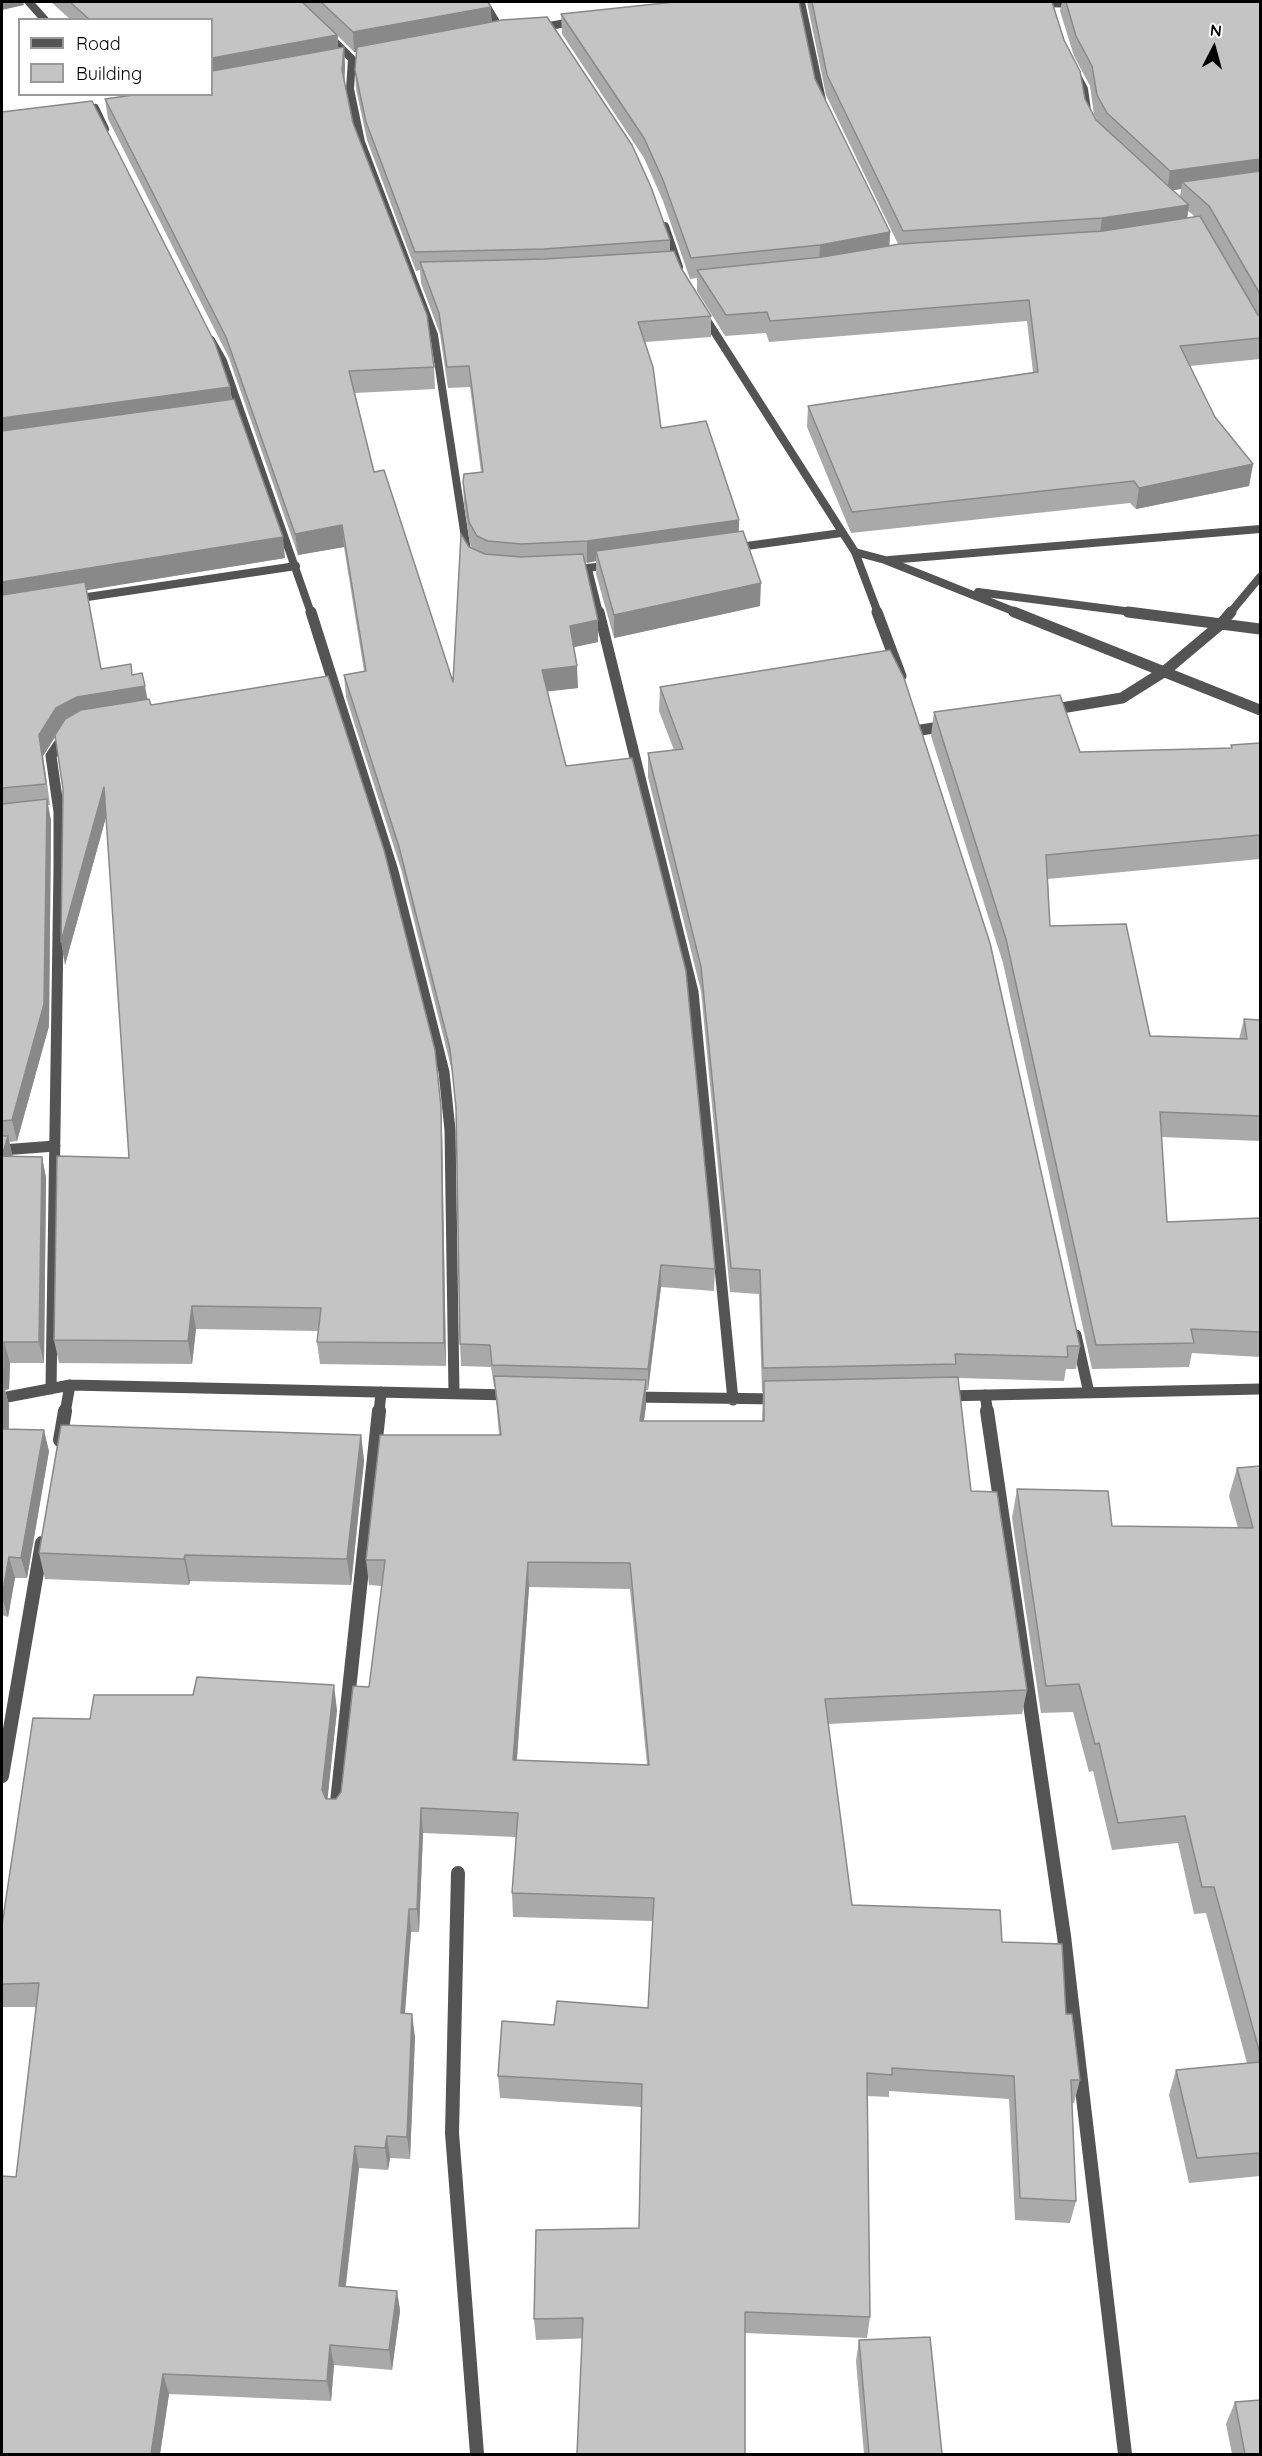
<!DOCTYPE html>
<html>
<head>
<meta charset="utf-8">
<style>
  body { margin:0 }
  #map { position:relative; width:1262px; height:2456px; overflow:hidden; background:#fff; font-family:Quicksand,sans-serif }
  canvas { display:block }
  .frame { position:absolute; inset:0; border:3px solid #000; pointer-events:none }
  .legend { position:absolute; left:18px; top:18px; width:195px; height:78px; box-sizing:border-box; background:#fff; border:2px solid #999; margin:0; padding:8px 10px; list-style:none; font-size:18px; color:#000 }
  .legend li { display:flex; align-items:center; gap:12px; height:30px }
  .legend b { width:30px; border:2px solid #999 }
  .north { position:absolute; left:1184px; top:18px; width:60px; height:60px; -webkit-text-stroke:4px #fff; paint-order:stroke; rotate:6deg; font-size:16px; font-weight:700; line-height:24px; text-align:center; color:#000 }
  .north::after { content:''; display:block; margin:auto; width:21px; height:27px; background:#000; clip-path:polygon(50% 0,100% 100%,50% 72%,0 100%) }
</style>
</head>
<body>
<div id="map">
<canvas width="1262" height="2456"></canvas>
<div class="frame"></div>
<ul class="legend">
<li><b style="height:8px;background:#545454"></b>Road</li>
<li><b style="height:16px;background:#c4c4c4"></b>Building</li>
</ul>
<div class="north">N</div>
</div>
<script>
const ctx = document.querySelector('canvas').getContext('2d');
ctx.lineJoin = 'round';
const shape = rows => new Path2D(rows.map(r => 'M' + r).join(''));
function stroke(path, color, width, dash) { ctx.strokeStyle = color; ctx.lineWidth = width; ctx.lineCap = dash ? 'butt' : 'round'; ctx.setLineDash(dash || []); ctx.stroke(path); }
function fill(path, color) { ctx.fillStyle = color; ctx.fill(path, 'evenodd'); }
const minorFar2 = shape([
  [29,2,45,20],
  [484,2,502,32],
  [801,2,822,100],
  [1009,2,1077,4],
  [538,28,577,21],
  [328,35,352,59,350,89,361,142,434,335,467,551],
  [1076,74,1084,89,1088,117],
  [95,108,105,129],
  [665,226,679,267],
  [703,314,855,552,878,613],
  [211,340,223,361,311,613],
  [732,548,841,533],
  [855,552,885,560,1018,613],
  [889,560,1260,529],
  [588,569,599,613],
  [572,570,611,565],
  [978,592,1140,613],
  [74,599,296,566],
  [1230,613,1260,577]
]);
const minorFar1 = shape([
  [311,612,393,871,444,1072,450,1130,454,1393],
  [599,612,693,992,733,1400],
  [877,612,901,676],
  [1014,612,1260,710],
  [1128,612,1260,629],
  [1049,710,1122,698,1165,671,1221,624,1231,612],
  [921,730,946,726],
  [2,1150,55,1146],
  [1076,1335,1089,1393],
  [51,1389,59,869,59,812,51,756,65,735],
  [985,1395,988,1413],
  [944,1396,1260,1389],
  [632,1397,779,1399],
  [2,1398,70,1385,509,1395],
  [65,1413,70,1385],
  [379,1413,381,1392]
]);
const minor = shape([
  [987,1411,1064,1936,1125,2454],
  [60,1440,65,1411],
  [2,1776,42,1543],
  [336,1811,379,1411],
  [458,1873,452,2133,477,2454]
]);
const wall = shape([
  [51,2,488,2,492,22,670,240,670,251,711,316,711,337,645,342,661,428,739,520,739,531,760,606,614,638,596,574,596,561,585,563,598,620,598,642,574,647,578,688,547,691,566,766,715,1269,714,1291,661,1287,648,1390,646,1390,646,1406,644,1421,762,1421,763,1392,762,1392,759,1294,730,1292,701,991,648,777,648,753,674,750,659,711,660,687,1080,1346,1076,1369,1066,1369,1064,1381,958,1378,971,1491,1027,1690,1022,1714,828,1724,852,1905,1002,1942,1066,2014,1080,2080,1074,2103,1072,2103,1076,2201,1070,2223,1015,2220,1009,2099,889,2091,889,2097,867,2096,870,2317,867,2338,745,2333,536,2340,534,2319,639,2228,641,2107,500,2098,498,2076,554,2025,648,2008,653,1921,513,1917,512,1893,516,1837,423,1833,419,1932,411,1932,405,2014,415,2037,410,2159,390,2158,388,2170,359,2168,346,2286,397,2291,400,2311,392,2370,334,2365,331,2401,169,2394,160,2454,2,2454,16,2177,36,2007,2,2007,2,1984,90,1719,337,1710,327,1799,336,1799,341,1792,369,1687,382,1586,369,1585,366,1560,499,1435,495,1387,494,1387,491,1367,461,1366,460,1344,457,1118,452,1071,401,869,346,697,344,675,364,671,344,547,298,555,229,358,108,119,105,99,212,94,212,20,71,20],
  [338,36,354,52,356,52,355,70,356,89,367,140,416,271,420,270,421,283,440,334,448,388,470,387,481,472,463,482,464,504,470,544,472,548,469,547,453,682,374,472,355,393,435,389,434,367,353,123,344,80,345,67,344,47,338,48],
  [529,1587,630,1589,647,1765,517,1760],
  [807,2,1052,2,1064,40,1085,99,1098,121,1094,115,1090,86,1074,56,1060,11,1062,2,1260,2,1260,359,1190,366,1215,417,1253,464,1249,486,1136,509,1130,503,851,533,807,427,808,406,1033,372,1027,321,769,342,766,333,725,336,697,291,697,278,690,279,663,201,644,158,562,34,561,14,815,79,890,232,889,246,898,244,826,95],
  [1181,189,1180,197,1173,190],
  [1188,211,1192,214,1195,217,1187,218],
  [2,112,230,387,232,400,285,558,86,590,101,669,132,675,151,705,442,1130,446,1366,320,1364,317,1342,318,1331,196,1329,192,1364,59,1363,54,1340,129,1158,106,817,65,965,63,789,55,737,43,756,50,805,48,805,51,821,49,1026,17,1141,9,1142,12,1156,42,1157,46,1178,44,1363,10,1363,9,1389,5,1390,9,1405,9,1429,49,1451,27,1578,15,1578,8,1617,2,1615],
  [934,712,1080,752,1231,748,1231,745,1260,743,1260,859,1048,879,1050,926,1150,1036,1239,1039,1244,1019,1260,1020,1260,1141,1161,1137,1167,1222,1260,1218,1260,1357,1192,1353,1189,1367,1092,1369,1003,963,931,736],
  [361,1435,364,1461,351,1585,190,1581,189,1585,45,1579,39,1553],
  [1260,1466,1260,2176,1189,2183,1169,2095,1176,2070,1247,2063,1206,1913,1194,1914,1178,1843,1112,1850,1093,1771,1089,1772,1073,1712,1041,1713,1012,1518,1017,1489,1112,1526,1238,1528,1229,1496,1237,1468],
  [859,2340,942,2454,864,2454,856,2361],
  [1235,2402,1260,2454,1232,2454,1226,2424]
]);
const shadedWall = shape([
  [2,2,23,2,24,5,2,10],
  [491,7,492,27,354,52,353,32],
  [337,35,339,55,212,79,212,58],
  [344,47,345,67,344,90,342,70],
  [1260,159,1260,171,1259,179,1182,182,1181,189,1167,191,1170,171],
  [1189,205,1186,226,1099,239,1102,218],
  [890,232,889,253,819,266,820,245],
  [230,387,233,408,2,440,2,418],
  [1253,464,1249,486,1136,509,1139,488],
  [739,520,738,541,596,551,596,561,587,563,587,541],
  [342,525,344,547,298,555,295,534],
  [283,537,285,558,2,604,2,582],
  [761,583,760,606,614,638,614,615],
  [598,620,598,642,570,648,570,626],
  [577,666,578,688,543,692,542,670],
  [145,686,149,707,60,729,43,756,50,805,39,735,56,708,77,697],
  [104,787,108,810,65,965,61,942],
  [47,799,51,821,49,1026,17,1141,12,1120],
  [441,1107,442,1130,446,1366,444,1343],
  [8,1136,13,1157,2,1156],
  [42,1157,46,1178,44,1363,39,1342],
  [661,1265,661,1287,648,1390,648,1369],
  [192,1306,196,1329,192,1364,188,1341],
  [4,1342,10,1363,9,1389,5,1390,9,1405,8,1450,3,1429,2,1391,2,1368],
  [646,1380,646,1406,640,1447,640,1421],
  [44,1430,49,1451,27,1578,21,1558],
  [361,1435,364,1461,351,1585,347,1559],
  [185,1555,190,1581,189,1585,184,1559],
  [9,1557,15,1578,8,1617,2,1596],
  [528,1562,529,1587,515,1784,513,1760],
  [334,1685,337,1710,326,1814,322,1790],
  [421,1808,423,1833,419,1932,417,1909],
  [409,1909,411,1932,403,2036,401,2013],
  [412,2014,415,2037,410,2159,407,2137],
  [387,2136,390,2158,388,2170,385,2148],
  [355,2146,359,2168,343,2307,339,2286],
  [397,2291,400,2311,392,2370,389,2350],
  [330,2345,334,2365,331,2401,327,2381],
  [163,2374,169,2394,160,2454,151,2454]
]);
const building = shape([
  [70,2,302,2,337,35,212,58,212,20,90,20,70,2],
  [321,2,488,2,491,7,353,32,321,2],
  [674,2,799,2,815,79,890,232,820,245,691,258,663,180,644,138,561,14,674,2],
  [812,2,1052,2,1064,40,1080,71,1085,99,1096,120,1189,205,1102,218,903,231,827,75,812,2],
  [1066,2,1260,2,1260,159,1170,171,1107,113,1097,95,1092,66,1076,36,1066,2],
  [547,17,632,145,651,187,670,240,544,249,415,252,366,122,355,70,357,47,502,20,547,17],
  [344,47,342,70,353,123,427,315,434,367,349,371,374,472,384,470,453,682,461,534,469,547,485,554,521,557,583,554,598,620,570,626,577,666,542,670,566,766,632,758,686,971,715,1269,661,1265,648,1369,492,1365,490,1345,460,1344,456,1108,450,1049,399,847,344,675,366,671,342,525,295,534,226,337,105,99,140,94,212,94,212,71,344,47],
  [92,101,215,343,230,387,2,418,2,112,92,101],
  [1260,171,1260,294,1209,206,1182,182,1260,171],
  [1200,216,1258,315,1260,316,1260,338,1180,346,1215,417,1253,464,1139,488,1134,481,852,512,808,406,1038,372,1029,300,770,321,767,312,726,315,697,270,822,257,900,244,1103,231,1200,216],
  [674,251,681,268,711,316,638,322,653,367,661,428,706,421,739,520,587,541,521,544,488,541,477,536,469,522,463,482,464,474,483,472,469,366,447,367,439,313,420,262,545,259,674,251],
  [234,399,283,537,2,582,2,431,234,399],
  [743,531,761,583,614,615,596,551,743,531],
  [85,582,101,669,131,664,132,675,142,673,145,686,77,697,56,708,39,735,46,784,2,788,2,595,85,582],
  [890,650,904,678,990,943,1080,1346,1067,1346,1068,1357,955,1354,956,1364,763,1368,760,1270,731,1268,701,967,648,753,683,749,660,687,890,650],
  [328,676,384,850,435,1050,441,1107,444,1343,317,1342,321,1308,192,1306,188,1341,54,1340,57,1156,129,1158,104,787,61,942,63,789,55,735,65,719,81,710,149,699,151,705,328,676],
  [1060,695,1080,752,1232,748,1231,745,1260,743,1260,835,1046,855,1050,926,1126,924,1150,1036,1247,1039,1244,1019,1260,1020,1260,1116,1160,1112,1167,1222,1260,1218,1260,1332,1191,1329,1194,1343,1096,1345,1006,939,934,712,1060,695],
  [47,799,44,1004,12,1120,2,1121,2,804,47,799],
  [2,1136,8,1136,2,1156,42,1157,39,1342,4,1342,4,1368,2,1368,2,1136],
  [494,1376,646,1380,640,1421,764,1421,764,1381,958,1377,971,1491,997,1492,1027,1690,825,1699,852,1905,1000,1910,1002,1942,1062,1944,1066,2014,1072,2014,1080,2080,1071,2080,1076,2201,1020,2198,1014,2076,892,2068,892,2075,867,2073,870,2317,745,2312,745,2454,577,2454,583,2318,534,2319,536,2230,639,2228,642,2084,498,2076,502,2021,554,2025,557,2001,648,2008,654,1898,512,1893,518,1813,421,1808,417,1909,409,1909,401,2013,412,2014,407,2137,387,2136,385,2148,355,2146,339,2286,397,2291,389,2350,330,2345,327,2381,163,2374,151,2454,2,2454,2,2176,16,2177,39,1983,2,1984,2,1925,33,1718,90,1719,94,1695,193,1695,197,1677,334,1685,322,1790,326,1799,336,1799,341,1792,353,1686,369,1687,385,1560,366,1560,380,1435,501,1435,494,1376],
  [528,1562,630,1563,649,1765,513,1760,528,1562],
  [2,1384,4,1384,3,1429,44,1430,21,1558,9,1557,2,1596,2,1384],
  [61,1425,361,1435,347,1559,185,1555,184,1559,39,1553,61,1425],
  [1260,1466,1260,2054,1214,1887,1202,1887,1185,1816,1118,1823,1099,1743,1095,1744,1079,1684,1046,1686,1017,1489,1108,1491,1112,1526,1253,1528,1237,1468,1260,1466],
  [1260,2062,1260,2153,1197,2158,1176,2070,1260,2062],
  [930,2337,942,2454,869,2454,859,2340,930,2337],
  [1260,2400,1260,2454,1245,2454,1235,2402,1260,2400]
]);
stroke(minorFar2, '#545454', 8);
stroke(minorFar1, '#545454', 11);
stroke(minor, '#545454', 14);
fill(wall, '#a9a9a9');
fill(shadedWall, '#898989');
fill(building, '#c4c4c4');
stroke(building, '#898989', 1.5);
</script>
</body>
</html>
